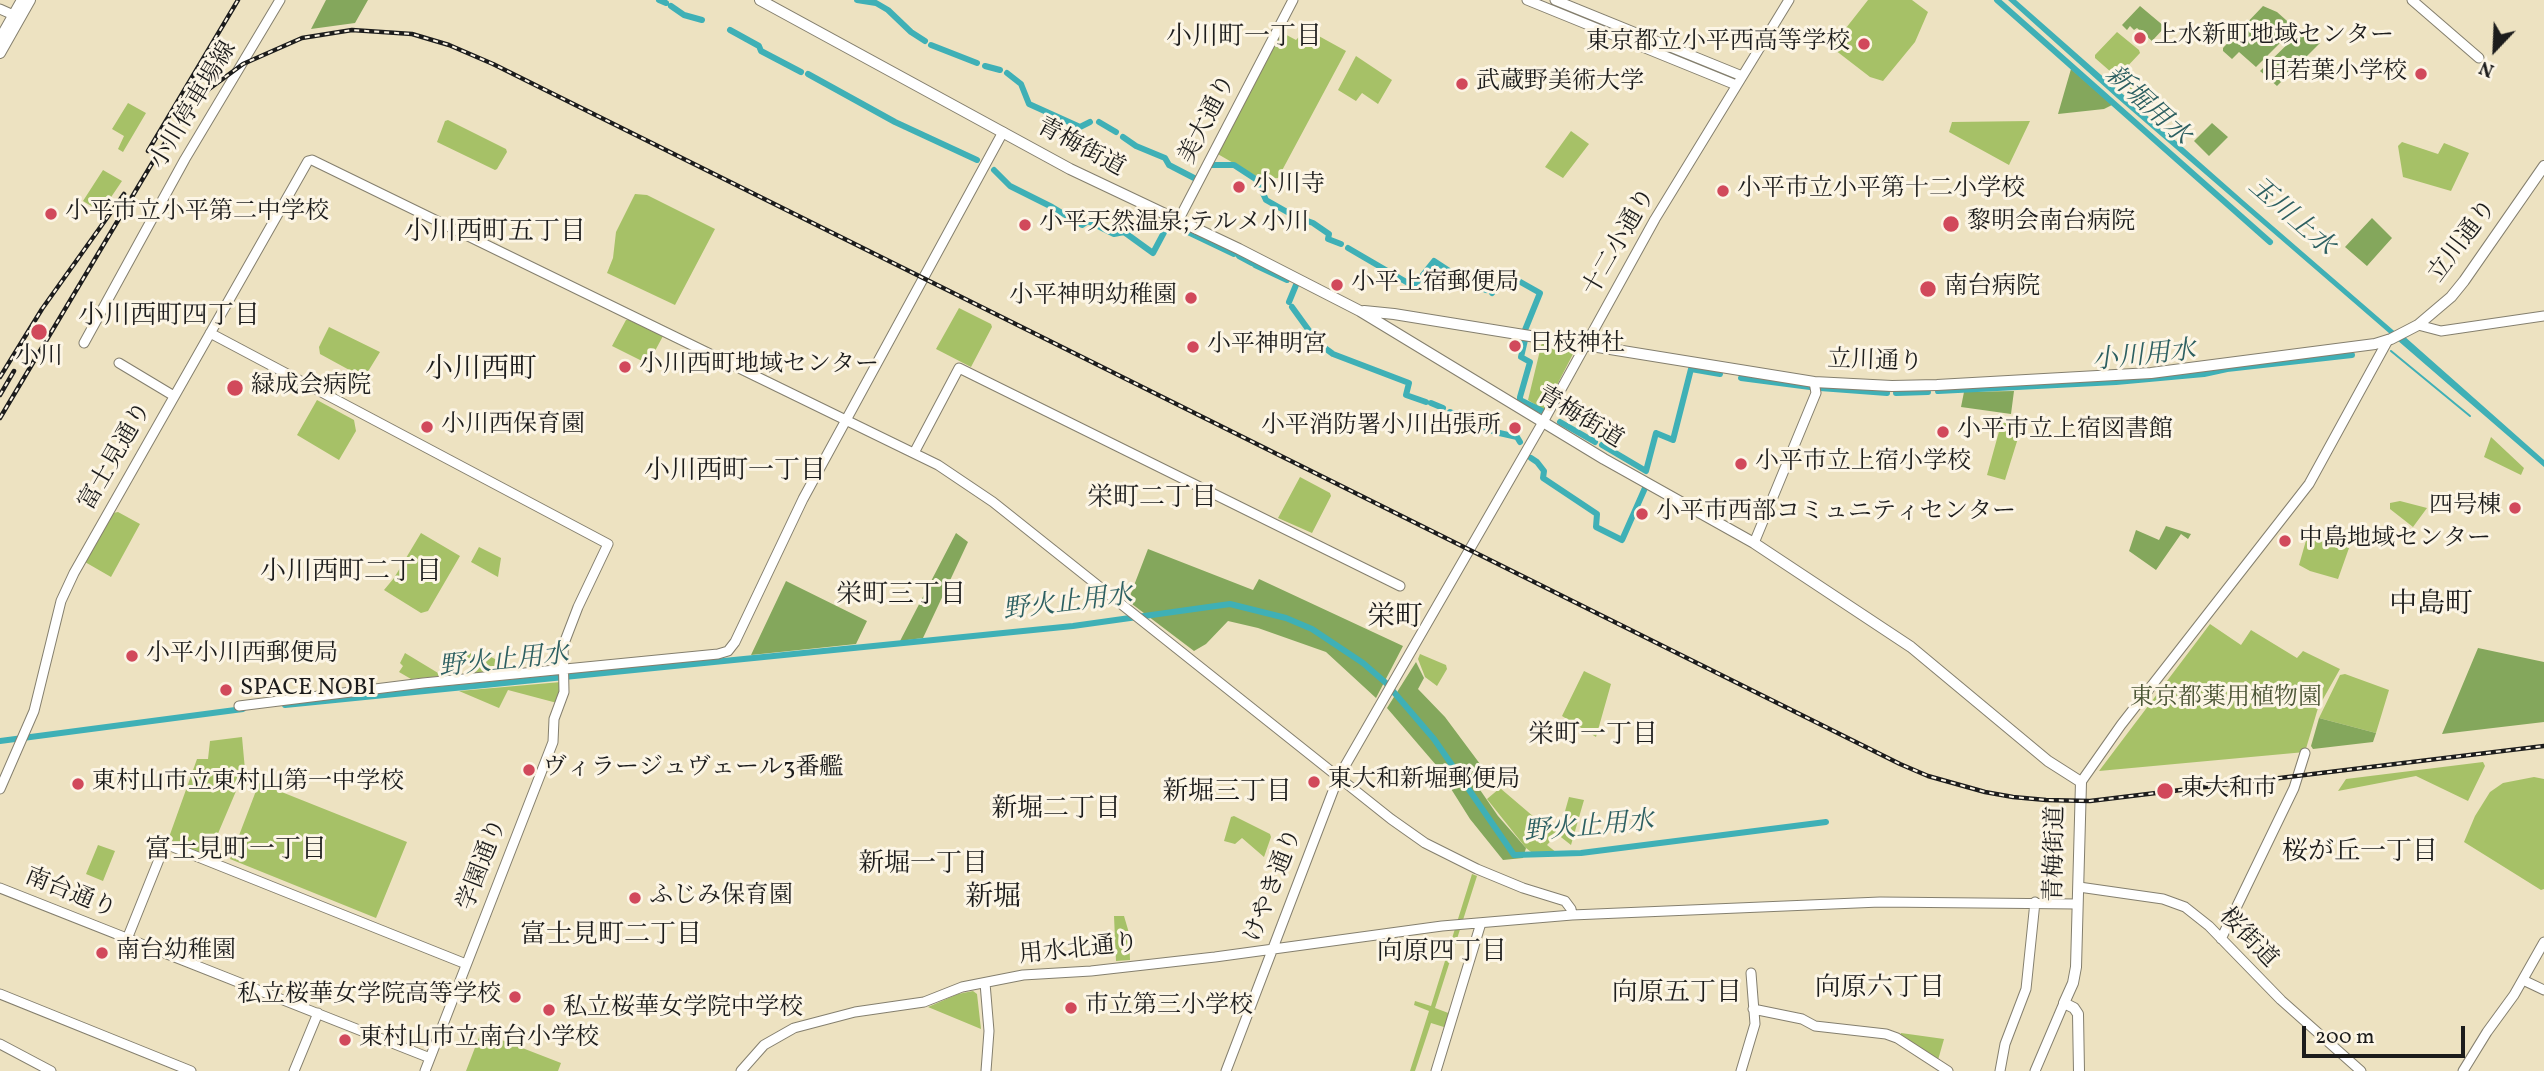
<!DOCTYPE html>
<html>
<head>
<meta charset="utf-8">
<style>
  body { margin:0 }
  #map { position:relative; width:2544px; height:1071px; overflow:hidden; background:#ede2c1; font-family:Vollkorn,serif }
  canvas { display:block }
  .north { position:absolute; left:2460px; top:14px; width:70px; height:70px; -webkit-text-stroke:5px #fcf5e5; paint-order:stroke; rotate:203deg; font-size:19px; font-weight:700; line-height:28px; text-align:center; color:#1c1c1c }
  .north::after { content:''; display:block; margin:auto; width:24px; height:32px; background:#1c1c1c; clip-path:polygon(50% 0,100% 100%,50% 72%,0 100%) }
  .scale { position:absolute; left:2302px; top:1026px; width:163px; height:32px; box-sizing:border-box; border:4px solid #1c1c1c; border-top:0; padding-left:9px; font-size:21px; line-height:24px; white-space:nowrap; color:#1c1c1c; -webkit-text-stroke:5px #fcf5e5; paint-order:stroke }
</style>
</head>
<body>
<div id="map">
<canvas width="2544" height="1071"></canvas>
<div class="north">N</div>
<div class="scale">200 m</div>
</div>
<script>
const ctx = document.querySelector('canvas').getContext('2d');
ctx.lineJoin = 'round';
function fill(path, color) { ctx.fillStyle = color; ctx.fill(path, 'evenodd'); }
const shape = rows => new Path2D(rows.map(r => 'M' + r).join(''));
function stroke(path, color, width, dash) { ctx.strokeStyle = color; ctx.lineWidth = width; ctx.lineCap = dash ? 'butt' : 'round'; ctx.setLineDash(dash || []); ctx.stroke(path); }
function drawText(font, color, halo, rows, align = 'center') {
  ctx.font = font + ' Vollkorn,"Noto Serif JP",serif'; ctx.lineWidth = 6; ctx.setLineDash([]); ctx.textBaseline = 'middle'; ctx.strokeStyle = halo; ctx.fillStyle = color; for (const [text, x, y, turn = 0] of rows) {
    ctx.save(); ctx.translate(x, y); ctx.rotate((+turn || 0) * Math.PI / 180); ctx.textAlign = isNaN(turn) ? turn : align; if (halo) ctx.strokeText(text, 0, 0); ctx.fillText(text, 0, 0); ctx.restore();
  }
}
const green = shape([
  [1868,0,1912,0,1928,12,1915,42,1883,81,1870,77,1835,50,1835,42],
  [1306,29,1346,51,1278,178,1261,179,1216,153,1279,31,1296,40],
  [2117,32,2139,50,2140,53,2124,70,2150,94,2144,101,2095,58,2095,55],
  [1356,56,1392,80,1378,104,1362,93,1356,101,1338,90],
  [128,103,146,113,123,152,118,149,124,136,112,129],
  [448,120,506,149,507,152,497,169,495,170,437,142,445,121],
  [2030,121,2009,165,1949,132,1952,122],
  [1571,131,1589,144,1563,178,1545,167],
  [2402,142,2438,154,2444,143,2469,153,2451,191,2403,177,2398,146],
  [103,170,122,181,101,212,83,201],
  [635,194,647,195,715,229,675,305,607,273,613,258,616,232],
  [959,308,991,324,992,327,971,367,936,349],
  [626,320,629,320,663,336,648,364,612,346],
  [329,327,380,352,364,378,320,354,319,347],
  [1542,342,1569,347,1573,354,1544,410,1528,400],
  [317,400,354,420,356,431,339,460,297,435],
  [2003,417,2023,422,2005,480,1987,475],
  [2491,437,2524,468,2521,475,2484,457],
  [1300,477,1330,493,1331,496,1312,533,1278,518],
  [2400,501,2427,508,2413,527,2390,509,2390,503],
  [118,512,140,524,111,577,85,562,113,513],
  [421,533,460,556,428,611,421,613,384,590,394,578],
  [2307,537,2349,548,2338,579,2310,571,2299,565],
  [479,547,501,558,498,577,471,562],
  [2210,624,2241,645,2251,630,2297,658,2303,651,2340,669,2318,708,2305,752,2099,771],
  [464,650,484,660,487,655,513,668,512,670,468,675,472,662,460,656],
  [405,653,443,676,411,679,399,672,403,666,400,663],
  [1420,654,1446,665,1447,669,1437,686,1425,677,1418,659],
  [1584,671,1611,684,1596,737,1562,716],
  [2345,674,2389,690,2376,733,2319,718,2340,675],
  [561,682,561,691,557,703,508,690,499,708,459,691],
  [242,737,245,770,208,857,170,843,168,840,197,759,208,759,210,741],
  [2483,762,2485,766,2468,801,2416,776,2338,791,2346,779],
  [2534,777,2544,779,2544,889,2541,890,2464,842,2475,816,2490,792,2503,783],
  [259,783,407,842,376,918,230,859],
  [1500,788,1541,823,1560,829,1569,797,1584,800,1571,845,1557,834,1547,845,1557,853,1535,855,1526,848,1487,799],
  [1234,816,1270,834,1271,837,1264,857,1242,838,1235,844,1224,841,1231,817],
  [98,845,115,851,103,881,86,874],
  [1472,874,1477,876,1435,1008,1451,1014,1447,1028,1431,1023,1415,1071,1410,1071,1429,1011,1414,1005,1415,1001,1431,1006],
  [1114,916,1124,916,1129,933,1130,960,1116,961],
  [973,991,977,994,981,1029,928,1007,958,994],
  [481,1032,561,1063,558,1071,466,1071],
  [1901,1033,1944,1039,1938,1060,1900,1036]
]);
const forest = shape([
  [326,0,368,0,355,23,311,29],
  [2140,6,2165,27,2152,41,2137,28,2134,30,2130,26,2127,30,2122,25],
  [2263,6,2277,12,2295,28,2256,67,2239,52,2232,59,2223,51,2223,48],
  [2302,30,2320,43,2277,86,2260,71],
  [2071,69,2112,105,2104,109,2058,114],
  [2212,123,2228,137,2209,156,2194,141],
  [2372,218,2392,238,2367,266,2345,247],
  [2014,391,2011,414,1961,407,1964,392],
  [2166,526,2191,534,2188,539,2181,534,2156,570,2129,551,2136,530,2159,540],
  [956,533,968,542,923,638,900,641],
  [1148,549,1253,590,1259,579,1403,646,1376,698,1326,652,1258,628,1228,621,1206,644,1194,651,1128,601],
  [786,581,867,621,856,644,751,655],
  [2478,648,2544,662,2544,722,2442,734],
  [1416,662,1424,678,1418,689,1445,717,1483,768,1476,784,1498,816,1526,848,1523,858,1503,860,1470,819,1436,765,1387,708],
  [2319,718,2376,733,2373,742,2313,749,2311,746]
]);
const water = shape([
  [2008,0,2016,0,2244,201,2400,336,2404,336,2544,460,2544,467,2117,98]
]);
const stream = shape([
  [2391,351,2470,416]
]);
const canal = shape([
  [659,0,666,3],
  [857,0,876,3,888,10,911,32,925,41],
  [1997,0,2270,242],
  [671,6,684,15,702,20],
  [730,30,759,46,761,51,801,72],
  [931,45,977,63],
  [985,66,1000,70],
  [1007,73,1021,84,1029,104,1080,127,1090,122],
  [808,74,895,122,977,160],
  [1099,122,1116,132],
  [1123,137,1136,146,1165,158,1169,165,1196,179],
  [1207,168,1208,165,1234,165,1257,180,1266,200,1296,217],
  [994,170,1010,186,1052,207,1082,225,1088,221,1114,234,1124,232,1153,253,1169,223,1234,254],
  [1302,219,1313,223,1329,234,1328,239,1341,244],
  [1348,248,1408,283],
  [1239,256,1252,263],
  [1255,265,1287,280],
  [1414,286,1434,261,1466,282,1475,285],
  [1482,288,1486,290],
  [1492,293,1508,275,1540,293,1525,330],
  [1289,302,1296,285],
  [1292,307,1318,343,1333,354,1409,383,1406,395,1426,402],
  [1525,340,1521,357,1530,362,1520,397,1520,400,1542,411],
  [1741,378,1810,387],
  [1820,388,1887,393],
  [1938,391,2116,382,2204,374,2227,369,2352,355],
  [1896,393,1928,392],
  [1431,403,1443,408],
  [1450,412,1495,432,1517,437,1520,442],
  [1560,422,1595,442],
  [1602,445,1646,471,1656,433,1673,440,1691,369,1720,374],
  [1531,458,1537,462,1544,471,1543,478,1597,514,1596,527,1622,540,1645,488],
  [285,705,1073,626,1230,604,1286,618,1312,629,1363,663,1386,683,1434,739,1514,855,1581,853,1826,822],
  [0,741,243,709]
]);
const secondary = shape([
  [1527,0,1736,85],
  [1555,0,1742,76],
  [2412,0,2479,58],
  [0,9,18,17],
  [1178,221,1293,0],
  [2418,325,2441,331,2544,316],
  [210,333,608,544,578,607,563,646,564,692,554,719,553,742,425,1071],
  [84,343,185,159,280,0],
  [119,363,174,396],
  [915,451,959,368,1400,586],
  [1754,543,1816,393,1814,382],
  [239,706,423,683,718,654,728,651,735,642,803,499,1003,132],
  [2081,782,2121,725,2309,484,2388,340],
  [0,789,34,711,61,601,74,573,308,161,312,160,938,465,993,502,1391,819,1425,843,1477,869,1523,888,1565,901,1571,909,1572,915],
  [2079,887,2163,899,2185,907,2209,926,2281,1000,2361,1071],
  [0,888,430,1058],
  [127,939,164,847,168,845,466,964],
  [2221,939,2294,788,2305,753],
  [2523,980,2544,990],
  [985,983,989,1031,986,1071],
  [0,994,191,1071],
  [1753,1009,1802,1019,1815,1026,1886,1034,1897,1038,1948,1071],
  [0,1044,51,1071],
  [294,1071,318,1013],
  [741,1071,764,1045,794,1028,855,1012,924,1002,962,987,1023,975,1091,971,1215,957,1442,926,1572,915,1880,902,2077,904],
  [1226,1071,1338,778,1543,422,1655,219,1789,0],
  [1436,1071,1481,923],
  [1741,1071,1755,1024,1751,973],
  [2000,1071,2005,1044,2026,989,2035,902],
  [2035,1071,2064,1003],
  [2463,1071,2487,1032,2514,995,2544,942]
]);
const primary = shape([
  [760,0,1070,169,1239,249,1360,311,1604,459,1754,543,1911,647,2048,761,2081,782,2076,967,2073,983,2064,1003,2074,1008,2078,1014,2079,1071],
  [0,39,22,0],
  [0,53,30,0],
  [1364,311,1394,314,1814,382,1892,386,1937,385,2151,373,2375,344,2391,339,2418,325,2451,297,2464,281,2544,166]
]);
const rail = shape([
  [148,151,238,0],
  [0,377,42,309,124,194],
  [0,395,14,371],
  [0,418,160,150,177,126,209,89,243,64,302,38,352,30,412,34,449,45,493,64,1900,764,1928,776,1985,792,2013,797,2046,800,2090,801,2544,746]
]);
const markers = [
  [2140,38,7,"#d1495b"],
  [1864,44,7,"#d1495b"],
  [2421,74,7,"#d1495b"],
  [1462,84,7,"#d1495b"],
  [1239,187,7,"#d1495b"],
  [1723,191,7,"#d1495b"],
  [51,214,7,"#d1495b"],
  [1951,224,9,"#d1495b"],
  [1025,225,7,"#d1495b"],
  [1337,285,7,"#d1495b"],
  [1928,289,9,"#d1495b"],
  [1191,298,7,"#d1495b"],
  [39,332,9,"#d1495b"],
  [1515,346,7,"#d1495b"],
  [1193,347,7,"#d1495b"],
  [625,367,7,"#d1495b"],
  [235,388,9,"#d1495b"],
  [427,427,7,"#d1495b"],
  [1515,428,7,"#d1495b"],
  [1943,432,7,"#d1495b"],
  [1741,464,7,"#d1495b"],
  [2515,508,7,"#d1495b"],
  [1642,514,7,"#d1495b"],
  [2285,541,7,"#d1495b"],
  [132,656,7,"#d1495b"],
  [226,690,7,"#d1495b"],
  [529,770,7,"#d1495b"],
  [1314,782,7,"#d1495b"],
  [78,784,7,"#d1495b"],
  [2165,791,9,"#d1495b"],
  [635,898,7,"#d1495b"],
  [102,953,7,"#d1495b"],
  [515,997,7,"#d1495b"],
  [1071,1008,7,"#d1495b"],
  [549,1010,7,"#d1495b"],
  [345,1040,7,"#d1495b"]
];
const poiNames = [
  ["上水新町地域センター",2154,38],
  ["東京都立小平西高等学校",1850,44,"right"],
  ["旧若葉小学校",2407,74,"right"],
  ["武蔵野美術大学",1476,84],
  ["小川寺",1253,187],
  ["小平市立小平第十二小学校",1737,191],
  ["小平市立小平第二中学校",65,214],
  ["黎明会南台病院",1967,224],
  ["小平天然温泉;テルメ小川",1039,225],
  ["小平上宿郵便局",1351,285],
  ["南台病院",1944,289],
  ["小平神明幼稚園",1177,298,"right"],
  ["日枝神社",1529,346],
  ["小平神明宮",1207,347],
  ["小川",39,359,"center"],
  ["小川西町地域センター",639,367],
  ["緑成会病院",251,388],
  ["小川西保育園",441,427],
  ["小平消防署小川出張所",1501,428,"right"],
  ["小平市立上宿図書館",1957,432],
  ["小平市立上宿小学校",1755,464],
  ["四号棟",2501,508,"right"],
  ["小平市西部コミュニティセンター",1656,514],
  ["中島地域センター",2299,541],
  ["小平小川西郵便局",146,656],
  ["SPACE NOBI",240,690],
  ["ヴィラージュヴェール3番艦",543,770],
  ["東大和新堀郵便局",1328,782],
  ["東村山市立東村山第一中学校",92,784],
  ["東大和市",2181,791],
  ["ふじみ保育園",649,898],
  ["南台幼稚園",116,953],
  ["私立桜華女学院高等学校",501,997,"right"],
  ["市立第三小学校",1085,1008],
  ["私立桜華女学院中学校",563,1010],
  ["東村山市立南台小学校",359,1040]
];
const streetNames = [
  ["小川停車場線",195,106,-59],
  ["美大通り",1209,120,-63],
  ["青梅街道",1080,149,28],
  ["立川通り",2464,242,-53],
  ["十二小通り",1621,243,-60],
  ["立川通り",1875,363,2],
  ["青梅街道",1579,419,31],
  ["富士見通り",117,457,-60],
  ["青梅街道",2057,854,-89],
  ["学園通り",484,865,-69],
  ["けやき通り",1275,886,-69],
  ["南台通り",70,895,22],
  ["桜街道",2247,939,46],
  ["用水北通り",1079,951,-6]
];
const parkNames = [
  ["東京都薬用植物園",2226,700]
];
const neighbourhoodNames = [
  ["小川町一丁目",1244,39],
  ["小川西町五丁目",495,234],
  ["小川西町四丁目",169,318],
  ["小川西町一丁目",735,473],
  ["栄町二丁目",1152,500],
  ["小川西町二丁目",351,574],
  ["栄町三丁目",901,597],
  ["栄町一丁目",1593,737],
  ["新堀三丁目",1227,794],
  ["新堀二丁目",1056,811],
  ["富士見町一丁目",236,852],
  ["桜が丘一丁目",2360,854],
  ["新堀一丁目",923,866],
  ["富士見町二丁目",611,937],
  ["向原四丁目",1442,954],
  ["向原六丁目",1880,990],
  ["向原五丁目",1677,995]
];
const waterNames = [
  ["新堀用水",2146,107,42],
  ["玉川上水",2290,218,41],
  ["小川用水",2144,358,-6],
  ["野火止用水",1068,605,-7],
  ["野火止用水",504,663,-6],
  ["野火止用水",1589,829,-5]
];
const quarterNames = [
  ["小川西町",481,372],
  ["中島町",2431,607],
  ["栄町",1395,620],
  ["新堀",993,900]
];
fill(green, '#a6c167');
fill(forest, '#84a75c');
fill(water, '#3fb0b6');
stroke(stream, '#3fb0b6', 2);
stroke(canal, '#3fb0b6', 6);
stroke(secondary, '#847f6e', 11);
stroke(primary, '#847f6e', 12);
stroke(secondary, '#fff', 9);
stroke(primary, '#fff', 10);
stroke(rail, '#1c1c1c', 4.5);
stroke(rail, '#fcf5e5', 2, [5]);
for (const [x, y, r, color] of markers) { const dot = new Path2D(); dot.arc(x, y, r, 0, 2 * Math.PI); ctx.fillStyle = color; ctx.fill(dot); stroke(dot, '#fcf5e5', 2.5); }
drawText('24px', '#1c1c1c', '#fcf5e5', poiNames, 'left');
drawText('24px', '#1c1c1c', '#fcf5e5', streetNames);
drawText('24px', '#4c5636', '#fcf5e5', parkNames);
drawText('26px', '#1c1c1c', '#fcf5e5', neighbourhoodNames);
drawText('italic 26px', '#2c5f61', '#fcf5e5', waterNames);
drawText('28px', '#1c1c1c', '#fcf5e5', quarterNames);
</script>
</body>
</html>
